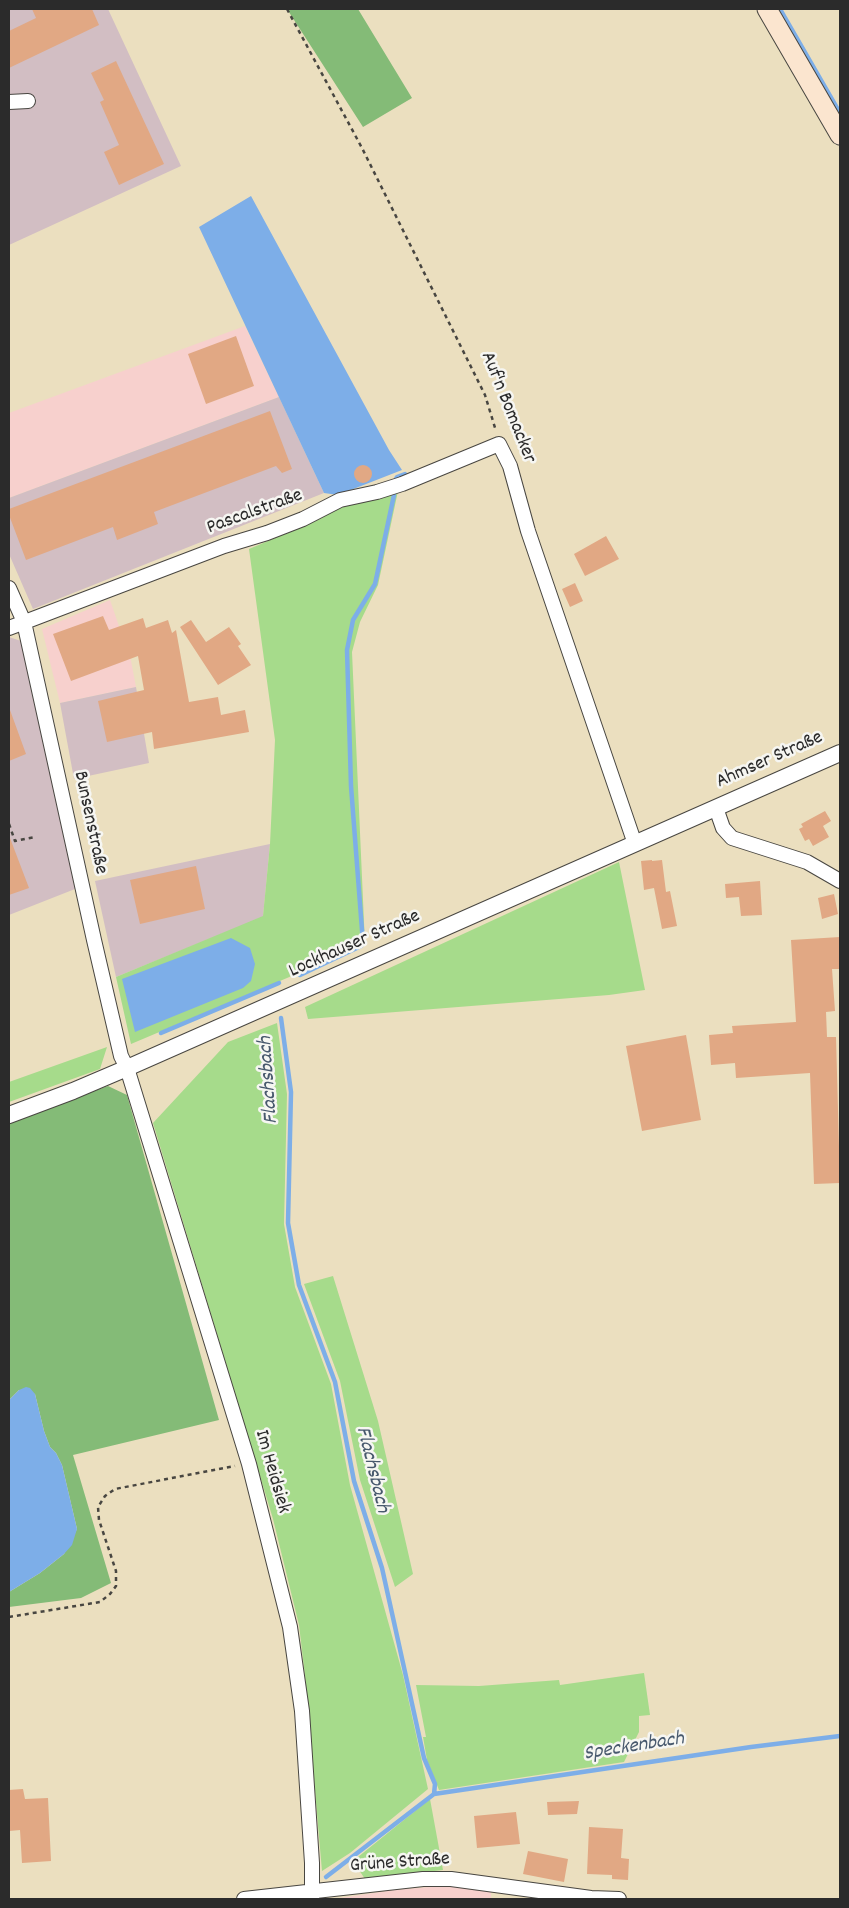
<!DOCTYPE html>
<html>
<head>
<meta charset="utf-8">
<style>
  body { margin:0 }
  #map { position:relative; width:849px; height:1908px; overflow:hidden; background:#ebdfbf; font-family:Dekko,sans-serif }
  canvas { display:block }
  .frame { position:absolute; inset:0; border:10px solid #2b2b2b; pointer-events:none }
</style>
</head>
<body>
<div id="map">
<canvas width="849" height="1908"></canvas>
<div class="frame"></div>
</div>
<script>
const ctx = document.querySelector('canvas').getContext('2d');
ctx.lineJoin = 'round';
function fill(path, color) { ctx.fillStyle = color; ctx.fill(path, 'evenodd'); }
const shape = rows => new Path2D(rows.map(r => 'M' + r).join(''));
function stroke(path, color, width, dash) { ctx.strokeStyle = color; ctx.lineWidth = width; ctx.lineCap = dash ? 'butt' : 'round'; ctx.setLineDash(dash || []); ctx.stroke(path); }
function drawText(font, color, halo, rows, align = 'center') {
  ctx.font = font + ' Dekko,sans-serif'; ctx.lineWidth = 5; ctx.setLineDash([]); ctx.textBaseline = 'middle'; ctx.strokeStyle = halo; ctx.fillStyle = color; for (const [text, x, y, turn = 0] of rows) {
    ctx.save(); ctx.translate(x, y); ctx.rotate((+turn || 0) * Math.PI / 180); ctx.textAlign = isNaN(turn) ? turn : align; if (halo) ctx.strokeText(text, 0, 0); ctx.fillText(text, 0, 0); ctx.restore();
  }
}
const built = shape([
  [245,326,279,397,9,498,9,413],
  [110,600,131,661,136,687,60,703,42,629],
  [453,1885,491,1890,491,1899,333,1899,394,1890]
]);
const industrial = shape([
  [9,9,108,9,181,166,9,245],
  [279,397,324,493,33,609,9,554,9,498],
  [9,637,21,641,35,696,75,889,9,915],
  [136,687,149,763,74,779,60,703],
  [270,844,263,917,116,977,95,881]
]);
const green = shape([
  [398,491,378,585,360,622,352,652,365,945,131,1044,116,977,263,916,270,844,275,740,249,549,320,519,345,503],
  [619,862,645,990,609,995,308,1019,305,1007],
  [277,1023,287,1094,284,1224,295,1287,331,1384,350,1485,403,1675,428,1789,350,1853,322,1871,305,1676,299,1625,273,1519,153,1123,228,1042],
  [107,1047,100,1069,9,1102,9,1082],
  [333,1276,378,1421,413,1574,395,1587,360,1480,340,1381,304,1284],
  [644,1673,650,1715,639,1716,639,1732,624,1762,439,1790,427,1760,423,1737,426,1737,416,1685,479,1686,559,1680,560,1685],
  [430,1799,443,1870,365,1879,353,1861]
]);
const forest = shape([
  [287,9,358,9,412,98,363,127],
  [108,1086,127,1095,219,1420,73,1455,111,1583,81,1598,9,1607,9,1592,40,1573,64,1554,77,1529,62,1465,56,1453,50,1447,44,1431,35,1394,19,1390,9,1400,9,1122]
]);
const water = shape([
  [251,196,389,450,402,470,338,495,324,493,199,227],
  [231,938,250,948,255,964,251,981,243,988,135,1032,122,979],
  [26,1387,30,1388,35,1394,44,1431,50,1447,56,1453,62,1465,77,1529,72,1545,64,1554,40,1573,9,1592,9,1400,19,1390]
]);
const stream = shape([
  [780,9,840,113],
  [396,479,397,477,405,474],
  [300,975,361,946,363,943,351,786,347,650,353,620,375,584,394,495],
  [281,1018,291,1092,288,1223,299,1285,335,1382,354,1481,382,1568,424,1758,435,1784,434,1794,326,1877],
  [161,1033,279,983],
  [434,1794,751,1747,840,1736]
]);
const building = shape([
  [32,9,92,9,99,25,9,68,9,31,36,18],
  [116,61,164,164,119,185,104,152,119,145,100,102,104,100,91,73],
  [236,336,254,386,206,404,188,354],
  [270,411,292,469,282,473,276,466,154,512,158,524,117,540,113,527,26,560,9,515,9,509],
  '354 474a9 9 0 1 1 18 0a9 9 0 1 1-18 0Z',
  [606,536,619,559,585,576,574,554],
  [575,583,583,601,570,607,562,589],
  [103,616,109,630,143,618,146,628,168,620,172,633,176,630,189,702,218,697,221,715,245,710,249,732,154,749,152,732,107,742,98,701,144,690,138,656,71,681,53,634],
  [191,620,206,642,229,627,241,644,238,646,251,665,218,685,180,627],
  [9,710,10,710,26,754,9,761],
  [825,811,831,821,823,826,829,837,813,846,809,839,805,841,799,829,803,827,801,824],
  [10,838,29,888,9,895,9,839],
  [652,860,652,861,662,860,666,892,670,891,677,926,662,929,654,888,644,890,641,861],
  [196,866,205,909,140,924,130,880],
  [760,881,762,915,741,916,739,897,726,898,725,884],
  [834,894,838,914,822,919,818,898],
  [840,937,840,969,832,969,835,1011,826,1012,827,1037,836,1037,840,1183,814,1184,810,1073,736,1078,735,1063,711,1065,709,1035,733,1033,732,1026,796,1022,791,940],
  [686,1035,701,1120,642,1131,626,1046],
  [23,1789,25,1799,48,1798,51,1861,22,1863,20,1830,9,1831,9,1790],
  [579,1801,577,1814,548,1815,547,1802],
  [516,1812,520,1844,477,1848,474,1816],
  [589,1827,623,1829,621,1858,629,1859,628,1880,612,1879,612,1875,587,1874],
  [528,1851,568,1859,564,1882,523,1874]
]);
const path = shape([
  [287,9,362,148,485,395,496,431],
  [9,824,15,841,35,837],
  [9,1617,100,1602,110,1594,116,1586,116,1571,99,1520,98,1507,105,1496,115,1489,235,1466]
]);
const minor = shape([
  [9,102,28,101],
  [9,588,24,622,94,940,121,1056,127,1068,249,1464,290,1627,302,1711,312,1863,312,1899],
  [9,628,224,546,267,533,303,519,340,500,377,492,402,484,499,444,510,466,528,531,635,844],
  [716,808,723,828,732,838,807,862,840,881],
  [244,1899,423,1879,451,1879,591,1898,619,1899]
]);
const tertiary = shape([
  [9,1115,73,1091,127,1068,840,753]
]);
const secondary = shape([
  [767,9,840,135]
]);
const streetNames = [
  ["Auf'n Bomacker",507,408,68],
  ["Pascalstraße",255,513,-20],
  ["Ahmser Straße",770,761,-24],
  ["Bunsenstraße",89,823,78],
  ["Lockhauser Straße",355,945,-24],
  ["Im Heidsiek",271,1472,74],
  ["Grüne Straße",400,1864,-4]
];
const waterNames = [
  ["Flachsbach",270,1080,-94],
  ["Flachsbach",371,1470,76],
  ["Speckenbach",634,1748,-9]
];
fill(built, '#f7d0cd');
fill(industrial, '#d2bec3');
fill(green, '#a6db8b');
fill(forest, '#84bb77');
fill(water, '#7daee8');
stroke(stream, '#7daee8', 4.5);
fill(building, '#e1a884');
stroke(minor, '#484641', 16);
stroke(tertiary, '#484641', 18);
stroke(secondary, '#484641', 21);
stroke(path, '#484641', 2.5, [4, 4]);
stroke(minor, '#fff', 14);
stroke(tertiary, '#fff', 16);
stroke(secondary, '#fbe5cf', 19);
drawText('20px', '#2b2b2b', '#f6f6f2', streetNames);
drawText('italic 21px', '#48596d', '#f6f6f2', waterNames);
</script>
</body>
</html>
